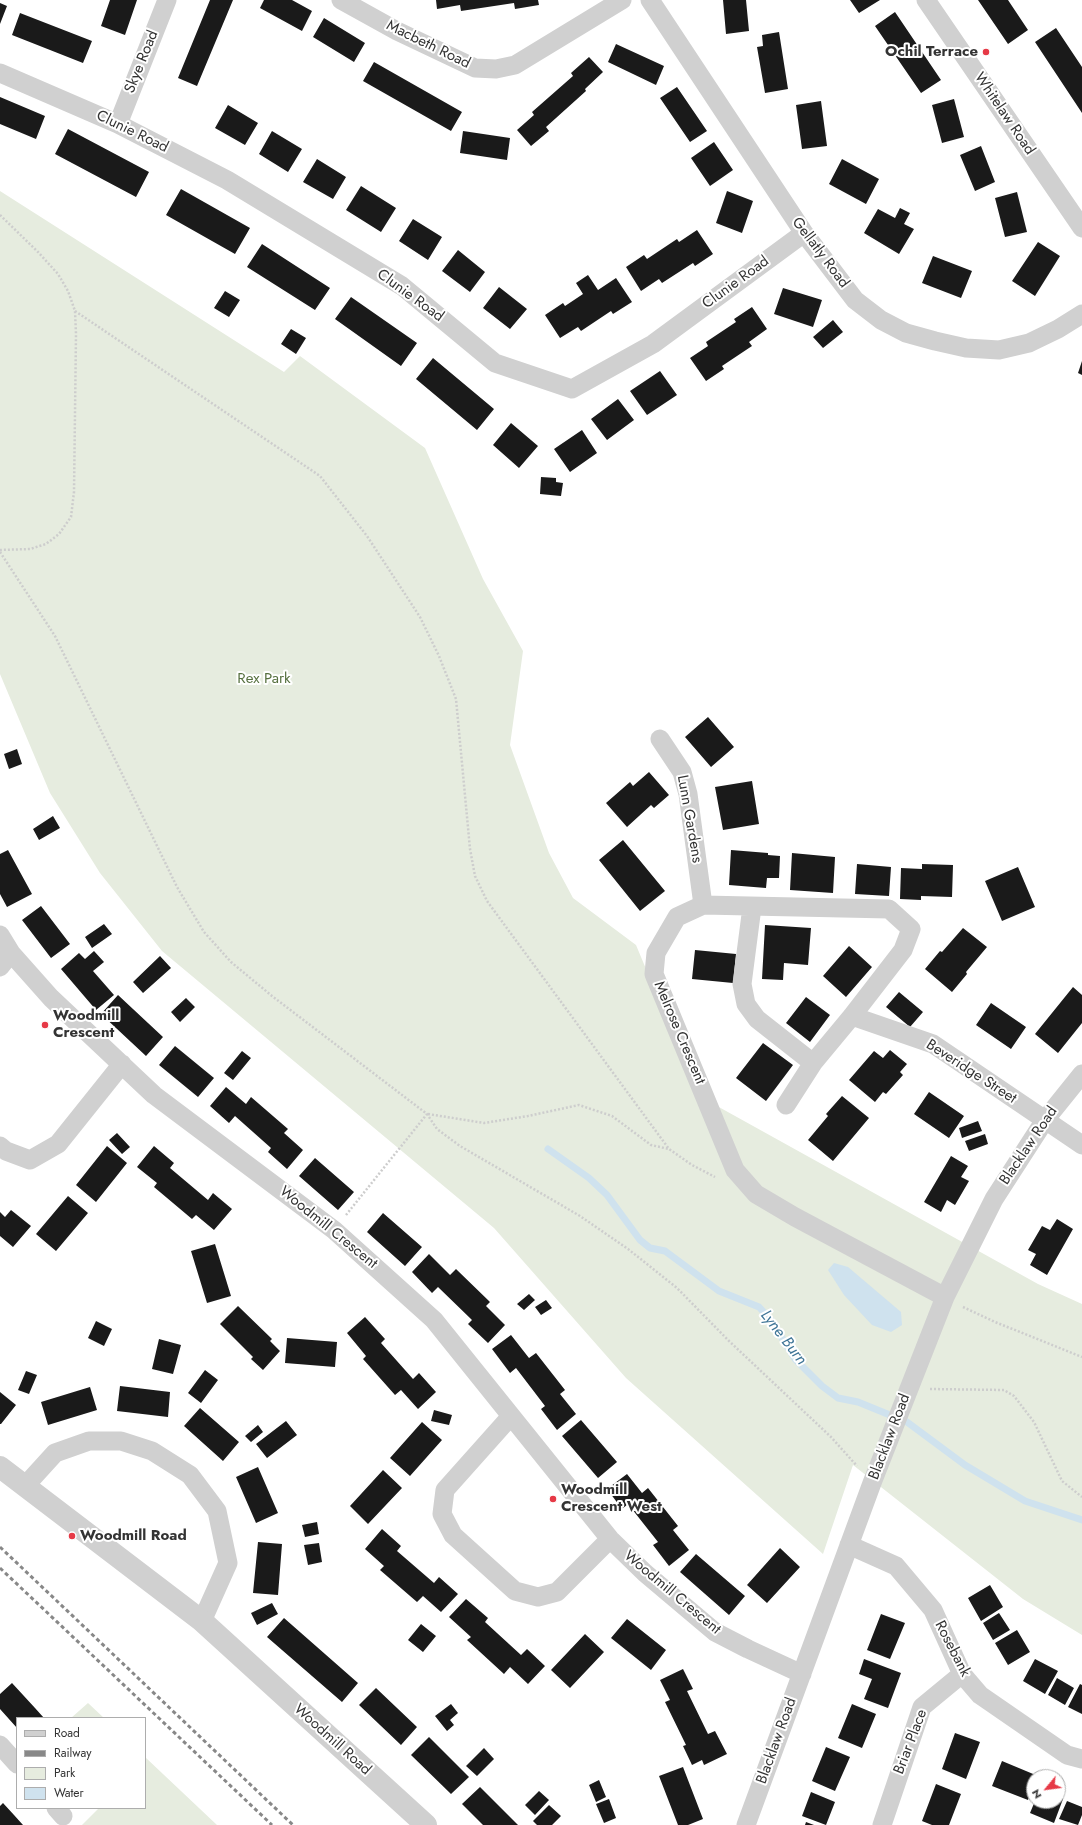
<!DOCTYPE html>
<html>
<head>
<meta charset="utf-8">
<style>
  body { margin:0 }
  #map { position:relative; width:1082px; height:1825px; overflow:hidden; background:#fff; font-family:Jost,sans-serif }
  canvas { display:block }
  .legend { position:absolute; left:16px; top:1717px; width:130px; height:92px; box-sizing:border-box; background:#fff; border:1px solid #adadad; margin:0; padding:5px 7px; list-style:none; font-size:12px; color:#333 }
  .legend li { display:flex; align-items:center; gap:8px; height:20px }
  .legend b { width:20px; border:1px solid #adadad }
  .north { position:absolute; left:1026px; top:1769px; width:40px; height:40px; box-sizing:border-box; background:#fff; border:1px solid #adadad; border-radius:50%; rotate:241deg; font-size:11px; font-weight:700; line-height:16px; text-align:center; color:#333 }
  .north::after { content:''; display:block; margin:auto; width:14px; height:18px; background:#e63946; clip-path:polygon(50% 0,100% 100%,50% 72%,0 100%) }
</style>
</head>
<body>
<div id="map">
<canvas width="1082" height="1825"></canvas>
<ul class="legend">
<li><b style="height:5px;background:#d0d0d0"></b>Road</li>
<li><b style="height:5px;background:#888"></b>Railway</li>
<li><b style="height:11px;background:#e6ecdf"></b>Park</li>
<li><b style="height:11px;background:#cfe2ee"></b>Water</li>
</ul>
<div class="north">N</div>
</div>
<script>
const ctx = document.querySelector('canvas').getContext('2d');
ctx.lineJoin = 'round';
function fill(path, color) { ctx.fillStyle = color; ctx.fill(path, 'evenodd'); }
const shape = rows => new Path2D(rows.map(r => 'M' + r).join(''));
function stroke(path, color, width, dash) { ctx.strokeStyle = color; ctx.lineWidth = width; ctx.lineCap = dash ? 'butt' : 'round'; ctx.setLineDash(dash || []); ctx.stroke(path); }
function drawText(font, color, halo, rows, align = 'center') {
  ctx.font = font + ' Jost,sans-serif'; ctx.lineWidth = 4; ctx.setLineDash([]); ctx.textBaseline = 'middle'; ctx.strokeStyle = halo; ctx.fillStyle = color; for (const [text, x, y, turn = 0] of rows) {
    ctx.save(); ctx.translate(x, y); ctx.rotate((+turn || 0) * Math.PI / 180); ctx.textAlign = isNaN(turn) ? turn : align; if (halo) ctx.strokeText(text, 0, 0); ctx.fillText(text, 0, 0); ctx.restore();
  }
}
const green = shape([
  [0,191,284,372,300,356,425,448,483,579,523,651,510,745,549,853,573,898,636,945,699,1096,1038,1284,1082,1304,1082,1635,1023,1599,853,1465,823,1554,626,1378,494,1228,162,951,100,873,50,793,0,674],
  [88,1703,104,1718,71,1718],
  [145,1757,217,1825,82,1825,99,1808,145,1808]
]);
const water = shape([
  [834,1263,848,1267,901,1312,902,1325,891,1332,872,1325,844,1295,828,1270]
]);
const stream = shape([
  [548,1149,589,1178,607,1195,640,1240,650,1248,665,1251,719,1291,759,1307,771,1320,795,1359,822,1386,838,1398,858,1402,907,1422,965,1465,1025,1501,1082,1520]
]);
const building = shape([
  [110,0,137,0,125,35,101,26],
  [210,0,233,0,197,86,178,78],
  [264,0,292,0,312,11,302,31,260,8],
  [436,0,538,0,539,5,515,9,514,3,461,11,460,5,437,9],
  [723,0,746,0,749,31,726,34],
  [850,0,880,0,859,13],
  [978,0,1008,0,1028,30,1008,44],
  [0,3,7,6,0,24],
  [895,12,941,80,921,93,875,26],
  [20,13,92,41,83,63,12,35],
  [324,18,365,43,354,62,313,37],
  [1056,28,1082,67,1082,113,1035,42],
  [779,32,788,89,765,93,757,47,763,46,762,35],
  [616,44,664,66,656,85,608,62],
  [589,57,603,72,585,89,586,91,546,127,549,131,531,146,517,130,534,115,532,112,573,76,571,73],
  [374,62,462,112,451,131,363,81],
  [677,87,707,131,690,142,660,98],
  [0,97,45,116,36,139,0,124],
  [954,99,964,137,942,143,932,105],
  [821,101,827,146,802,149,796,105],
  [228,105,258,123,245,145,215,128],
  [68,129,149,172,136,197,55,154],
  [272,131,302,149,288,172,259,154],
  [463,131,510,138,507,160,460,153],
  [714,142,733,170,710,186,691,158],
  [981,146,995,182,975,191,960,155],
  [317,159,346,177,333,199,303,182],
  [842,159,879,179,866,204,829,184],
  [361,186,396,208,381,232,346,210],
  [181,189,250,228,235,254,166,215],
  [727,191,753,201,742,233,716,223],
  [1017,192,1027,232,1005,237,995,198],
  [900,208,910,213,904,224,914,229,899,254,864,233,878,209,895,218],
  [413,219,442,237,428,260,399,241],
  [697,230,713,254,695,266,693,263,662,283,659,279,641,291,626,267,644,255,647,259,677,239,679,242],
  [1038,242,1060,256,1035,296,1012,281],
  [262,244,330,288,315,310,247,267],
  [458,250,485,272,470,292,442,271],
  [933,256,972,271,961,298,922,283],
  [588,275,598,290,616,278,632,302,613,314,611,311,581,331,578,327,560,338,545,315,563,303,565,306,583,294,576,283],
  [499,287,527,309,510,329,483,308],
  [783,288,822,300,813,327,774,314],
  [225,291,240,300,229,317,214,308],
  [351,297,417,343,401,366,335,319],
  [752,307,767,329,749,342,752,346,722,366,724,369,706,381,690,358,708,346,706,342,736,322,734,319],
  [833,320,843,332,823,348,813,337],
  [291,329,306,338,296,354,281,344],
  [433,358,494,409,477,430,416,379],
  [1082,361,1082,375,1078,373],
  [660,371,677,395,647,415,630,391],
  [618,399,634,420,607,440,591,419],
  [511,423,538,446,519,468,493,445],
  [582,430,597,453,570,472,554,449],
  [541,477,556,478,556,482,563,483,561,496,540,494],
  [708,717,734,747,711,767,685,737],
  [17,749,22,764,9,769,4,754],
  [649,772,669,795,654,808,651,805,627,827,606,803,630,782,633,786],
  [752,781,759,824,723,830,715,787],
  [53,816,60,828,39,840,33,829],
  [623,840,665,891,640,911,599,860],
  [8,850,32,894,7,907,0,894,0,854],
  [731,850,768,853,768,855,780,856,779,878,767,878,766,888,729,885],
  [792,853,835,857,833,893,790,890],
  [857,864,891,867,889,896,855,894],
  [922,864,953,865,952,897,921,896,921,900,900,899,901,868,922,869],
  [1018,867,1035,907,1002,921,985,881],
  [41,906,70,944,51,958,22,920],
  [104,924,112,934,92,948,85,937],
  [765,925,811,928,808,965,784,963,783,980,762,979],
  [963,928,987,947,966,972,967,974,952,992,925,969,940,951,942,952],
  [849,946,872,967,846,997,823,976],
  [695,950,736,954,733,983,692,979],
  [94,951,104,962,93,971,114,995,96,1010,61,969,79,953,85,959],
  [160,956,171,968,143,993,133,982],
  [1073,987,1082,995,1082,1023,1058,1053,1035,1034],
  [899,992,923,1012,910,1027,886,1007],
  [118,995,163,1037,146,1056,101,1014],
  [806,997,830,1015,810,1042,786,1023],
  [186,998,195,1007,180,1022,171,1012],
  [991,1003,1026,1027,1011,1049,976,1025],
  [763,1043,793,1065,766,1101,736,1078],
  [175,1046,214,1078,198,1097,159,1065],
  [890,1050,907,1064,900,1072,903,1075,886,1094,883,1092,875,1102,849,1080,874,1051,883,1058],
  [242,1051,251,1058,233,1080,224,1073],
  [226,1087,246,1104,251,1097,288,1129,284,1133,303,1150,287,1169,268,1152,271,1148,235,1116,229,1123,210,1106],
  [929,1092,964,1116,949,1138,914,1114],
  [842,1096,869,1118,833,1161,808,1140,828,1116,826,1114],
  [978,1121,982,1131,962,1138,959,1128],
  [117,1133,130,1147,122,1154,109,1140],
  [985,1134,988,1144,969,1151,965,1141],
  [107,1146,127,1163,96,1202,76,1185],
  [154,1146,174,1163,170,1168,208,1200,213,1193,232,1209,214,1230,196,1215,192,1219,154,1187,157,1183,137,1167],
  [951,1156,968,1166,961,1177,969,1181,955,1205,947,1200,941,1212,924,1202],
  [315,1158,354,1192,338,1210,299,1176],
  [68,1196,88,1213,56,1251,36,1234],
  [11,1210,31,1226,13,1247,0,1236,0,1212,5,1217],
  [383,1213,422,1247,405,1266,367,1232],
  [1057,1219,1073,1229,1047,1275,1030,1265,1036,1254,1028,1250,1042,1226,1050,1230],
  [215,1244,231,1296,207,1303,191,1251],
  [429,1254,450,1275,456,1269,490,1302,486,1306,505,1325,488,1343,468,1324,472,1320,438,1287,432,1293,412,1272],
  [529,1294,535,1300,524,1310,517,1304],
  [546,1300,552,1308,541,1315,535,1307],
  [238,1306,272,1339,270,1341,280,1351,263,1370,251,1359,253,1357,220,1324],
  [365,1317,385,1339,381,1343,413,1379,419,1373,436,1392,418,1409,401,1390,395,1395,363,1359,366,1356,347,1333],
  [96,1321,112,1329,104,1346,88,1338],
  [511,1335,529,1358,536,1353,565,1390,560,1394,576,1414,557,1430,541,1409,545,1406,516,1368,510,1373,492,1349],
  [287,1338,337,1342,335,1367,285,1363],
  [159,1339,181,1345,173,1374,152,1369],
  [205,1370,218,1380,201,1403,188,1393],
  [26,1371,37,1375,29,1394,18,1390],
  [120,1386,170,1392,168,1417,117,1411],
  [90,1387,97,1410,48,1425,41,1402],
  [0,1392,16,1405,1,1424,0,1424],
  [200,1408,239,1442,223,1461,184,1426],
  [434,1410,452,1415,449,1425,431,1421],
  [581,1420,617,1462,598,1478,562,1436],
  [286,1421,297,1435,267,1458,256,1444],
  [422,1422,442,1440,410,1476,390,1458],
  [258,1425,263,1432,251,1442,245,1436],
  [258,1467,278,1513,256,1523,236,1477],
  [383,1470,402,1488,368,1524,350,1506],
  [627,1474,642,1493,648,1488,678,1526,673,1530,689,1550,669,1566,653,1545,658,1542,628,1504,622,1509,607,1489],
  [317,1522,319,1534,305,1537,302,1525],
  [382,1529,401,1546,397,1551,434,1583,439,1577,458,1594,441,1612,423,1596,417,1602,380,1570,384,1566,365,1549],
  [258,1542,282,1544,278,1595,253,1593],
  [319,1543,322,1562,308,1565,304,1545],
  [780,1548,800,1567,767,1603,747,1585],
  [696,1554,745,1596,729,1615,680,1572],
  [990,1585,1003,1607,981,1621,968,1598],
  [466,1599,488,1618,485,1622,521,1655,527,1649,545,1666,528,1684,510,1667,504,1674,467,1640,471,1637,449,1617],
  [272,1603,278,1614,257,1625,251,1613],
  [999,1613,1010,1630,993,1640,983,1623],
  [881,1614,905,1623,890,1659,867,1650],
  [284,1618,358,1683,342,1702,267,1637],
  [627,1619,666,1650,651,1670,611,1638],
  [421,1624,436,1636,423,1652,408,1640],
  [1017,1630,1030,1652,1008,1665,995,1643],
  [585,1634,604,1652,570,1688,551,1670],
  [864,1659,901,1673,888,1708,864,1699,872,1679,859,1674],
  [1035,1659,1058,1671,1045,1694,1023,1681],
  [683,1669,693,1689,687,1691,708,1734,715,1731,727,1754,704,1765,702,1760,692,1765,683,1746,686,1745,665,1702,670,1700,660,1680],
  [1057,1678,1074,1688,1065,1705,1048,1695],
  [12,1683,35,1708,44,1718,17,1718,17,1728,0,1709,0,1694],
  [1080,1684,1082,1685,1082,1714,1068,1707],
  [376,1688,417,1727,401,1745,359,1705],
  [451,1704,458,1713,450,1720,454,1725,447,1731,435,1716],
  [852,1704,876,1714,862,1748,838,1738],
  [955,1733,980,1742,966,1779,942,1769],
  [429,1737,469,1777,451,1794,411,1755],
  [826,1747,850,1757,835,1791,812,1781],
  [484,1748,494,1759,477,1776,466,1766],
  [1002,1761,1038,1776,1034,1777,1034,1785,1028,1800,992,1786],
  [683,1767,703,1819,688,1825,678,1825,659,1776],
  [599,1780,606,1797,596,1802,589,1785],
  [936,1784,961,1794,949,1825,932,1825,922,1821],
  [480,1787,518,1825,483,1825,462,1804],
  [539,1791,549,1800,535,1815,525,1805],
  [811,1792,835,1802,826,1825,802,1816],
  [1058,1797,1063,1799,1054,1823,1030,1813,1035,1801,1058,1801],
  [609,1799,616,1818,604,1823,596,1804],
  [1067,1801,1082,1807,1082,1815,1078,1825,1059,1819],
  [3,1803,14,1815,23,1825,0,1825,0,1806],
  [549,1805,561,1816,552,1825,537,1825,533,1821],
  [806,1822,814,1825,805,1825]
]);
const path = shape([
  [0,215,38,252,58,274,68,291,75,311,76,334,74,492,71,517,59,534,46,544,30,549,0,550],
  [75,311,320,476,367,536,420,617,439,656,456,699,470,849,475,876,487,901,669,1149,692,1165,715,1177],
  [0,552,55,636,177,887,204,932,231,962,272,996,427,1114,437,1129,460,1146,580,1216,628,1249,677,1288,729,1341,831,1437,857,1466],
  [428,1114,484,1123,528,1116,579,1105,612,1116,651,1145,669,1149],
  [346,1215,427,1114],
  [963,1307,995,1322,1082,1357],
  [930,1389,1004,1390,1014,1396,1034,1422,1062,1481,1082,1497]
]);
const minor = shape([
  [341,0,397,31,475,68,496,69,515,65,622,0],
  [650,0,804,233,855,300,881,320,906,333,935,341,966,348,999,350,1029,343,1058,329,1082,314],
  [926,0,1082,228],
  [0,73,118,124,227,180,402,286,495,363,572,389,653,344,804,233],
  [118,124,167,0],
  [660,739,682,772,688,794,703,905],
  [752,907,742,984,746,1004,757,1019,813,1063],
  [0,935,11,953,51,998,154,1095,334,1230,434,1320,610,1539,645,1573,715,1632,748,1649,802,1674],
  [0,967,11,953],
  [852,1016,933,1044,1082,1145],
  [786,1105,813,1063,852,1016,903,950,911,929,889,909,703,905,677,917,656,953,654,974,735,1170,756,1194,795,1217,945,1297],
  [0,1146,6,1151,30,1160,58,1144,122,1064],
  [511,1416,445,1490,442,1514,453,1535,515,1591,538,1597,557,1592,610,1539],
  [25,1486,55,1453,89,1441,121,1441,152,1451,190,1475,217,1511,228,1563,202,1621],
  [849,1545,896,1566,933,1610,962,1674,980,1695,1067,1755,1082,1759],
  [0,1745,17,1764],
  [56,1808,63,1816],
  [746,1825,872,1483,945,1297,994,1199,1045,1120,1082,1074],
  [882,1825,922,1707,962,1674]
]);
const tertiary = shape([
  [0,1467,202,1621,426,1825]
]);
const rail = shape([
  [0,1547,293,1825],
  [0,1568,272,1825]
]);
const markers = [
  [986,52,4,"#e63946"],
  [45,1025,4,"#e63946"],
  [553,1499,4,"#e63946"],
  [72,1536,4,"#e63946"]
];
const streetNames = [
  ["Macbeth Road",428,45,26],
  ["Skye Road",142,62,-68],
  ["Whitelaw Road",1004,114,56],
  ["Clunie Road",132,132,26],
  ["Gellatly Road",820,253,53],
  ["Clunie Road",736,283,-36],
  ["Clunie Road",410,296,36],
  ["Lunn Gardens",689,819,80],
  ["Melrose Crescent",679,1033,67],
  ["Beveridge Street",971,1072,33],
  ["Blacklaw Road",1029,1146,-56],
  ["Woodmill Crescent",328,1228,39],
  ["Blacklaw Road",890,1437,-69],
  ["Woodmill Crescent",672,1593,40],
  ["Rosebank",952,1649,63],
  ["Woodmill Road",332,1740,42],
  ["Blacklaw Road",777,1741,-70],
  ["Briar Place",911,1742,-69]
];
const poiNames = [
  ["Ochil Terrace",978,52,"right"],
  ["Woodmill",53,1016],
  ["Crescent",53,1033],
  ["Woodmill",561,1490],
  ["Crescent West",561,1507],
  ["Woodmill Road",80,1536]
];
const parkNames = [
  ["Rex Park",264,679]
];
const waterNames = [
  ["Lyne Burn",783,1338,52]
];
fill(green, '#e6ecdf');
fill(water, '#cfe2ee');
stroke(stream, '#cfe2ee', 7);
fill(building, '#1a1a1a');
stroke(path, '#cdcdcd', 2.5, [2, 2]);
stroke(minor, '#d0d0d0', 19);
stroke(tertiary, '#d0d0d0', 22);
stroke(rail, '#888', 3, [4, 3]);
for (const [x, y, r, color] of markers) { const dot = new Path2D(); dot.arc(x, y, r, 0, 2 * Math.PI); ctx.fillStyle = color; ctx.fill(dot); stroke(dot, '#fff', 1.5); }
drawText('15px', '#333', '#fff', streetNames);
drawText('bold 15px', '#333', '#fff', poiNames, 'left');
drawText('15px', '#56703f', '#fff', parkNames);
drawText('italic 16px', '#3f7597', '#fff', waterNames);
</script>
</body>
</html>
